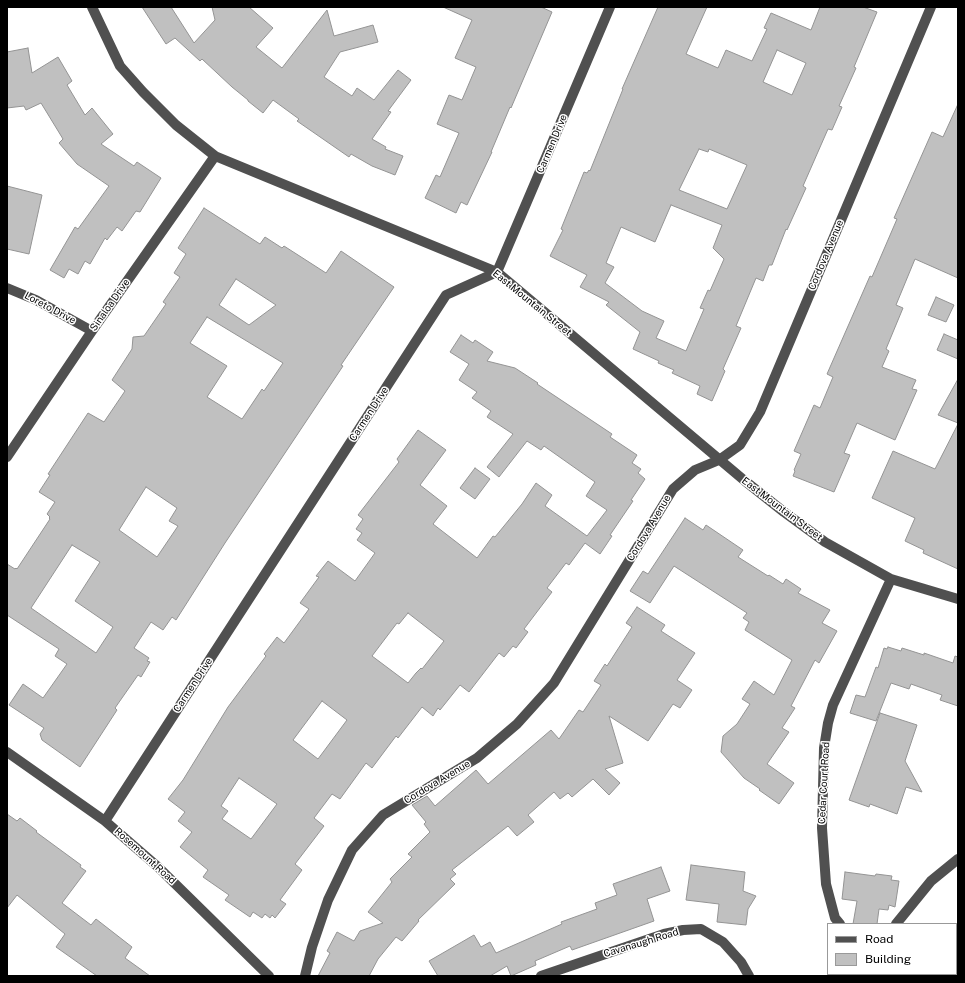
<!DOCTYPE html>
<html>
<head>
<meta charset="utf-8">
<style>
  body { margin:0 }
  #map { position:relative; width:965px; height:983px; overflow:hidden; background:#fff; font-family:"Public Sans",sans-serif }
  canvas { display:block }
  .frame { position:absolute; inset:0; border:8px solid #000; pointer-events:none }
  .legend { position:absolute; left:827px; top:923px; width:130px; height:52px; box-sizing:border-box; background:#fff; border:1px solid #999; margin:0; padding:5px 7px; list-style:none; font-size:12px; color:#000 }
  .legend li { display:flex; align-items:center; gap:8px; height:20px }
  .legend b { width:20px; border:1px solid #999 }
</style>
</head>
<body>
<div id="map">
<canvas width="965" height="983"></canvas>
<div class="frame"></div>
<ul class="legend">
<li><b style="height:5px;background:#505050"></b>Road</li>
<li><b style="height:11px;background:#c0c0c0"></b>Building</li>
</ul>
</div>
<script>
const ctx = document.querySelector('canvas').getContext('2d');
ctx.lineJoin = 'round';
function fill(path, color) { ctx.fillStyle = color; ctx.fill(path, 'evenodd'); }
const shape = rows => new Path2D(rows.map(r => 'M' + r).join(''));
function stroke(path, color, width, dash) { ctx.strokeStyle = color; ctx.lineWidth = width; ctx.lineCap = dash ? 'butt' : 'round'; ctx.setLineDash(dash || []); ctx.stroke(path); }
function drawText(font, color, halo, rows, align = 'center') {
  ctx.font = font + ' "Public Sans",sans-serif'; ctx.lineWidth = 3; ctx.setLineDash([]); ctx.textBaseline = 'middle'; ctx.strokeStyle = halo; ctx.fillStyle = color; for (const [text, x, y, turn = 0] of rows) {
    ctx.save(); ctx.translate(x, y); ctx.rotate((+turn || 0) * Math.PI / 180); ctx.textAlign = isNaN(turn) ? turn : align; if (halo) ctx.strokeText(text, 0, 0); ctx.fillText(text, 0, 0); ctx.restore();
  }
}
const building = shape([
  [142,7,171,7,194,43,215,20,212,7,249,7,273,28,256,47,282,68,327,10,334,36,373,25,378,42,340,52,324,77,352,96,357,88,374,100,398,70,411,80,388,111,391,112,372,139,386,147,385,149,403,156,395,175,372,166,351,154,349,157,297,121,299,119,273,100,263,113,248,101,248,100,232,87,202,59,200,61,175,38,166,44,142,7],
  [443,7,541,7,552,12,511,108,510,107,491,152,492,152,467,205,461,202,456,213,425,198,436,175,440,177,459,133,437,124,449,95,462,100,476,67,455,58,472,20,443,7],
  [658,7,707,7,686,54,718,68,726,50,752,61,767,29,764,28,771,13,811,30,820,7,863,7,877,12,854,67,856,68,839,106,842,107,832,130,828,129,803,186,806,188,787,230,786,229,772,265,769,265,763,281,756,278,736,326,741,328,723,369,725,371,712,401,697,394,700,386,672,373,674,370,658,363,659,361,633,349,640,332,606,305,609,302,580,287,587,275,550,256,563,230,561,229,584,172,587,173,589,170,590,171,623,89,622,89,658,7],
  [777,50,806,63,792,95,763,82,777,50],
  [699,149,708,152,709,149,747,165,727,209,679,190,699,149],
  [671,205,722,225,713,248,724,259,710,291,708,290,700,308,704,309,686,351,656,338,664,321,642,311,605,283,614,267,606,263,621,227,655,242,671,205],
  [28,48,32,73,58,57,72,81,67,85,85,115,92,108,113,134,101,144,134,166,137,162,161,178,140,212,136,211,122,231,117,227,107,240,105,238,90,264,85,261,78,274,69,269,64,278,50,270,75,227,78,229,109,186,77,164,59,143,63,139,41,103,26,110,24,106,7,108,7,52,28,48],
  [958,104,958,278,915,259,896,305,903,308,886,349,889,351,882,367,916,380,912,389,917,390,895,440,857,423,844,453,850,455,834,492,793,476,795,471,794,470,801,454,794,451,814,405,820,408,833,377,827,374,870,276,872,277,897,219,894,218,932,132,943,137,958,104],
  [7,186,42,195,29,254,7,249,7,186],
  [204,208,260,244,265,237,282,248,284,246,326,273,341,251,394,287,341,365,343,366,225,543,176,620,172,617,163,630,151,622,134,648,149,658,147,661,150,662,141,677,138,675,115,708,117,710,80,767,42,740,40,734,44,728,9,705,23,684,43,698,67,664,55,656,59,649,7,615,7,564,15,569,16,568,17,569,50,519,49,518,50,517,47,514,55,502,39,492,50,475,48,474,88,413,104,422,125,391,112,380,132,349,133,337,144,336,166,304,163,302,180,277,174,273,186,254,178,248,204,208],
  [236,279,276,305,249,325,219,305,236,279],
  [207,317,283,363,264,391,262,389,242,419,207,397,227,366,190,343,207,317],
  [146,487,177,508,169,521,178,526,157,557,119,530,146,487],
  [72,545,100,562,75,601,113,627,96,653,31,608,72,545],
  [936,297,954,305,946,322,928,315,936,297],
  [944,334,958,340,958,359,937,350,944,334],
  [461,335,473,343,475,340,493,352,487,361,515,368,538,383,537,384,612,434,610,437,637,455,632,463,641,469,638,473,645,479,631,500,633,501,610,535,612,536,600,554,585,543,569,565,566,563,547,588,552,592,524,629,528,632,516,648,513,646,504,657,499,653,469,692,460,685,440,710,438,708,433,716,422,707,398,738,396,736,372,768,366,763,340,799,332,794,314,818,324,826,295,864,302,870,280,900,286,904,275,918,272,915,270,918,265,914,262,918,253,912,250,917,225,900,229,895,203,877,208,870,180,847,192,832,178,821,185,812,168,799,183,780,228,707,266,656,264,654,277,637,284,643,309,609,300,603,319,577,316,576,328,561,355,581,375,553,357,540,362,533,356,529,363,519,358,515,399,462,397,459,418,430,446,450,420,485,447,506,433,524,477,558,493,536,495,537,522,504,536,483,552,495,545,506,587,536,607,510,586,496,595,482,544,446,541,450,527,441,499,477,487,467,513,434,487,417,491,411,472,398,477,392,459,380,469,364,450,352,461,335],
  [408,613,444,641,422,669,421,668,416,673,408,683,372,656,397,623,399,624,408,613],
  [322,701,347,720,318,759,293,740,322,701],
  [239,778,277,804,251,839,222,819,228,811,221,806,239,778],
  [958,379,958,423,938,415,958,379],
  [958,424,958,569,923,553,924,550,905,541,915,518,872,498,893,451,935,469,958,424],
  [475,468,490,479,475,499,460,488,475,468],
  [685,518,703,530,706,525,743,550,738,557,768,576,769,575,783,584,786,579,801,589,798,593,830,610,822,623,837,631,819,663,815,660,791,706,795,708,782,728,789,732,767,764,794,783,779,804,759,790,760,789,744,778,721,752,723,736,737,724,750,704,742,699,754,681,774,695,792,660,745,630,749,622,743,618,747,613,674,566,650,603,630,591,643,571,648,574,685,518],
  [637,607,665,625,661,631,695,653,677,680,692,690,680,708,673,704,648,741,609,716,623,763,605,769,620,783,609,795,593,779,572,797,568,793,560,799,554,792,528,815,534,822,517,836,508,826,452,870,456,874,450,879,455,884,418,920,419,921,402,941,396,937,378,959,369,976,318,976,330,953,327,951,337,932,354,941,360,931,383,923,368,912,392,882,390,879,412,857,408,854,430,832,424,824,426,822,412,805,427,796,435,806,476,770,488,784,551,730,559,739,579,710,583,712,601,685,594,681,605,664,607,666,632,627,626,623,637,607],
  [888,647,901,651,902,648,924,655,924,653,953,663,955,656,958,657,958,706,940,700,942,695,911,684,909,689,891,683,876,721,850,713,856,695,865,697,876,667,878,668,884,648,887,649,888,647],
  [880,713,917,725,905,761,922,792,906,787,897,814,870,804,869,807,849,800,880,713],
  [7,814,17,821,20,818,37,831,36,832,81,865,80,867,86,871,62,903,91,925,96,919,132,947,125,958,150,976,97,976,56,947,65,934,17,895,7,908,7,814],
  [691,865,745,872,743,891,756,896,748,909,746,925,717,922,719,904,686,900,691,865],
  [661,867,670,891,647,899,654,921,572,950,570,946,535,961,536,965,511,976,507,966,490,976,438,976,429,961,474,935,481,947,490,942,496,953,562,924,561,922,597,909,595,903,617,895,613,884,661,867],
  [845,872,875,876,876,874,892,876,891,880,899,881,895,907,889,905,888,910,879,909,877,924,853,924,857,901,842,899,845,872]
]);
const minor = shape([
  [92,7,120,66,143,92,176,125,215,156,497,272,745,481,784,512,825,542,891,579,958,599],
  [7,288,36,300,92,331],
  [7,457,92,331,215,156],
  [7,752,105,821,158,867,269,976],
  [105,821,446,295,497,272,610,7],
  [840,924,835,918,826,884,822,828,824,748,828,723,833,705,891,579],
  [896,924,931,881,958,859],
  [305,976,312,947,328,900,352,850,383,815,477,758,517,724,554,683,673,489,695,470,719,460,740,445,760,412,931,7],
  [541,976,664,934,683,930,701,929,723,942,741,962,749,976]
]);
const streetNames = [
  ["Carmen Drive",552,144,-67],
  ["Cordova Avenue",826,255,-67],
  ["East Mountain Street",532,303,39],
  ["Sinaloa Drive",110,305,-55],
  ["Loreto Drive",50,308,28],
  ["Carmen Drive",369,414,-57],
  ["East Mountain Street",782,509,37],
  ["Cordova Avenue",649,528,-59],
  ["Carmen Drive",193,685,-57],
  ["Cordova Avenue",437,782,-31],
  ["Cedar Court Road",824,783,-87],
  ["Rosemount Road",145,856,42],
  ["Cavanaugh Road",641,943,-17]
];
fill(building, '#c0c0c0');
stroke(building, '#949494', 1);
stroke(minor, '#505050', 10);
drawText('10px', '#000', '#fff', streetNames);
</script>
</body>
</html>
